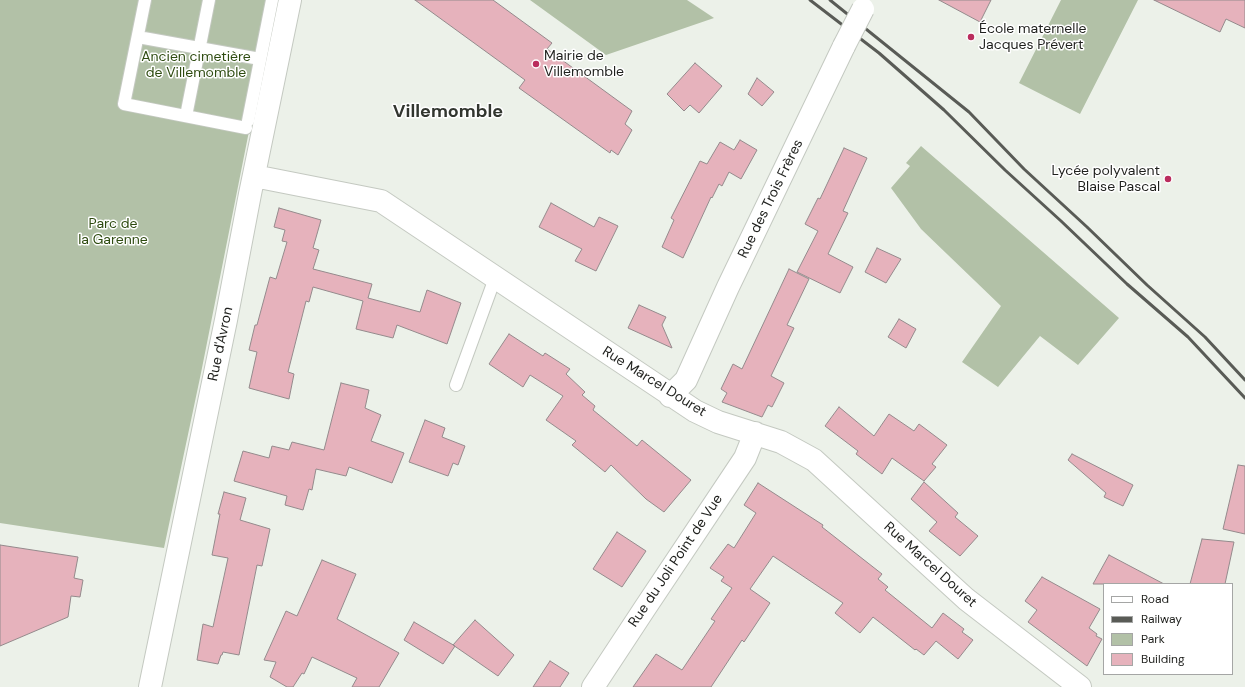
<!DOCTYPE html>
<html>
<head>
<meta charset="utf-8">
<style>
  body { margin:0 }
  #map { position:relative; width:1245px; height:687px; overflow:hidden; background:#ecf1e9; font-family:"DM Sans",sans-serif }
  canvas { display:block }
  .legend { position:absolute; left:1103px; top:583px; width:130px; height:92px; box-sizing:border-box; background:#fff; border:1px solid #a5a6a5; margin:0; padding:5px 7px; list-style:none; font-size:12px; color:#1f201d }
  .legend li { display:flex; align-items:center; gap:8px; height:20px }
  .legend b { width:20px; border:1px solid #a5a6a5 }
</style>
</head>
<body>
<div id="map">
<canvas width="1245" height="687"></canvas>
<ul class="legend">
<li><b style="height:5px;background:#fff"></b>Road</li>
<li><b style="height:5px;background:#595b56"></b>Railway</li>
<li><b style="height:11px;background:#b2c1a7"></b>Park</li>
<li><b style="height:11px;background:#e6b2bc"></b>Building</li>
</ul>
</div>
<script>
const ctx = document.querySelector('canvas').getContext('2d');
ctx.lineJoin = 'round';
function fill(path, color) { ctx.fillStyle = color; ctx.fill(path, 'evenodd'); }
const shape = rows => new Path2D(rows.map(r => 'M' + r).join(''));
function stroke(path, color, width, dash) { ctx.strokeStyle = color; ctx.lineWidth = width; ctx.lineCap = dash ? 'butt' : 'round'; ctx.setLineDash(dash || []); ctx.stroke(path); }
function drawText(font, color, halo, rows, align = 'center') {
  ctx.font = font + ' "DM Sans",sans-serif'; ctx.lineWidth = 3; ctx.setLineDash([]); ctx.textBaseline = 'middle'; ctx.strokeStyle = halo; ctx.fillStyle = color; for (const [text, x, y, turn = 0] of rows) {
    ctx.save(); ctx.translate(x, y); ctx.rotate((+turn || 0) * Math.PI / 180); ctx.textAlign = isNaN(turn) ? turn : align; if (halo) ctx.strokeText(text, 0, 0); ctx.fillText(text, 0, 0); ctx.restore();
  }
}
const green = shape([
  [0,0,275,0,201,373,164,548,0,523],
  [530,0,687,0,714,18,606,55],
  [1061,0,1138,0,1080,114,1019,83],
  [921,146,1119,318,1078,365,1040,336,998,387,962,362,1001,306,921,229,891,188,910,166,906,163]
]);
const building = shape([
  [415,0,493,0,552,43,547,49,632,111,625,124,632,130,618,155,611,150,610,153,519,88,525,80,415,0],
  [939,0,991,0,980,22,939,0],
  [1154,0,1245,0,1245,28,1226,19,1220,32,1154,0],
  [695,63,722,86,699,113,690,105,684,111,667,94,695,63],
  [757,78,774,92,762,106,748,94,757,78],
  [740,140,757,150,741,179,729,172,722,186,719,184,712,198,711,197,683,258,662,247,674,220,671,218,700,161,707,164,720,142,734,150,740,140],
  [844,148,867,158,843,211,848,213,828,254,853,267,840,293,797,272,818,231,805,224,818,198,820,199,844,148],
  [551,203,594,227,599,217,618,226,596,271,575,261,582,249,539,227,551,203],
  [279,208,321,220,313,248,319,250,313,269,372,284,368,298,420,312,427,290,461,303,447,344,397,325,393,338,356,329,363,301,313,287,309,302,306,301,288,372,294,374,289,399,249,388,257,352,249,350,255,325,257,325,270,277,276,279,287,242,282,241,285,230,274,227,279,208],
  [877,248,901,259,886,283,865,272,877,248],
  [789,269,809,279,787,325,794,328,771,376,784,383,772,407,768,405,762,417,722,402,727,393,721,389,733,364,742,369,789,269],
  [639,305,666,317,662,325,672,348,628,328,639,305],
  [899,319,916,329,906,348,888,337,899,319],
  [509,334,543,356,545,353,570,369,566,374,585,392,582,395,595,406,593,410,637,446,642,440,691,480,664,512,646,499,611,465,605,472,572,445,576,441,546,420,563,396,530,375,523,387,489,364,509,334],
  [341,383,369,390,365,408,381,415,371,441,404,453,392,483,349,467,346,476,316,469,312,490,309,489,303,510,285,505,287,496,234,481,243,451,269,458,272,446,289,450,292,442,324,450,341,383],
  [839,407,874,436,889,414,914,431,919,424,947,445,932,464,936,467,924,481,892,458,882,474,856,454,858,451,825,426,839,407],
  [425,420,445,428,442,437,465,446,458,465,453,463,448,476,409,462,425,420],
  [1072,454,1133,485,1123,506,1104,497,1106,493,1068,460,1072,454],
  [1238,465,1245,466,1245,534,1223,529,1238,465],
  [924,482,958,513,955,517,978,536,960,556,929,531,937,522,911,499,924,482],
  [758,483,823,525,822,527,882,574,878,579,888,587,885,590,932,628,943,613,964,629,962,632,973,640,958,659,936,641,924,655,916,649,915,650,873,617,860,633,835,613,843,603,773,556,750,589,770,603,744,642,742,640,711,687,633,687,656,654,682,670,715,621,711,619,732,588,721,581,724,577,710,568,728,544,734,548,756,513,744,505,758,483],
  [224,492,246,498,240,520,270,529,262,566,257,565,239,655,223,652,222,655,221,655,218,664,197,660,203,624,213,627,228,558,212,555,220,514,218,514,224,492],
  [617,532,646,551,622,587,593,569,617,532],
  [1202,539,1234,542,1225,584,1190,584,1202,539],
  [0,545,78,557,74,578,83,580,80,597,71,596,68,617,0,646,0,545],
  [1109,555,1164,584,1093,584,1109,555],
  [322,560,356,574,337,619,399,653,379,687,352,687,357,678,312,657,304,674,302,673,293,687,287,687,270,677,276,662,264,660,286,611,297,616,322,560],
  [1042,577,1100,609,1089,628,1097,634,1096,636,1102,639,1087,666,1028,622,1037,610,1025,601,1042,577],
  [475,620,514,655,498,676,453,645,475,620],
  [414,622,455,646,443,664,404,640,414,622],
  [550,661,569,673,560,687,533,687,550,661]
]);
const lane = shape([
  [145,0,124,104,246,128],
  [138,37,260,59],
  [186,116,209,0],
  [248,121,272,0],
  [456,385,495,278]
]);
const street = shape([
  [254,176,381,201,695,411,718,422,781,442,814,460,966,599,1080,687],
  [670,396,686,380,728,287,844,46],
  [150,687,226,320,250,194,290,0],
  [593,687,645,608,745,458,755,433]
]);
const rail = shape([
  [810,0,879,53,944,110,1005,170,1061,221,1127,284,1188,337,1245,398],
  [830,0,969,112,1024,169,1087,227,1147,285,1205,337,1245,380]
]);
const streetBridge = shape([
  [844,46,863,9]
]);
const markers = [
  [971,37,4,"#ba2c5d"],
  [536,64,4,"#ba2c5d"],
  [1168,179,4,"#ba2c5d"]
];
const poiNames = [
  ["École maternelle",979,29],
  ["Jacques Prévert",979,45],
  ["Mairie de",544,56],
  ["Villemomble",544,72],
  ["Lycée polyvalent",1160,171,"right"],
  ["Blaise Pascal",1160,187,"right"]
];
const parkNames = [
  ["Ancien cimetière",196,57],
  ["de Villemomble",196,73],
  ["Parc de",113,224],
  ["la Garenne",113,240]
];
const streetNames = [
  ["Rue des Trois Frères",771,199,-64],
  ["Rue d'Avron",221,344,-78],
  ["Rue Marcel Douret",654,382,32],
  ["Rue du Joli Point de Vue",676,561,-56],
  ["Rue Marcel Douret",930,565,42]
];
const districtNames = [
  ["Villemomble",448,112]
];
fill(green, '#b2c1a7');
fill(building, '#e6b2bc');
stroke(building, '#948a8c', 1);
stroke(lane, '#c4c9c1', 14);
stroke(street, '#c4c9c1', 24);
stroke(lane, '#fff', 12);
stroke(street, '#fff', 22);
stroke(rail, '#595b56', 3);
stroke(streetBridge, '#c4c9c1', 24, []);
stroke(streetBridge, '#fff', 22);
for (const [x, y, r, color] of markers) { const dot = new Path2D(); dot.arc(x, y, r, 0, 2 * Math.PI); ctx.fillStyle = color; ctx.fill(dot); stroke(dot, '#fff', 1.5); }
drawText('14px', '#1f201d', '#fff', poiNames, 'left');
drawText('14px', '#2e4b10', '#fff', parkNames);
drawText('14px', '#1f201d', '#fff', streetNames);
drawText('bold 18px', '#32362f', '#fff', districtNames);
</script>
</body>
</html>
